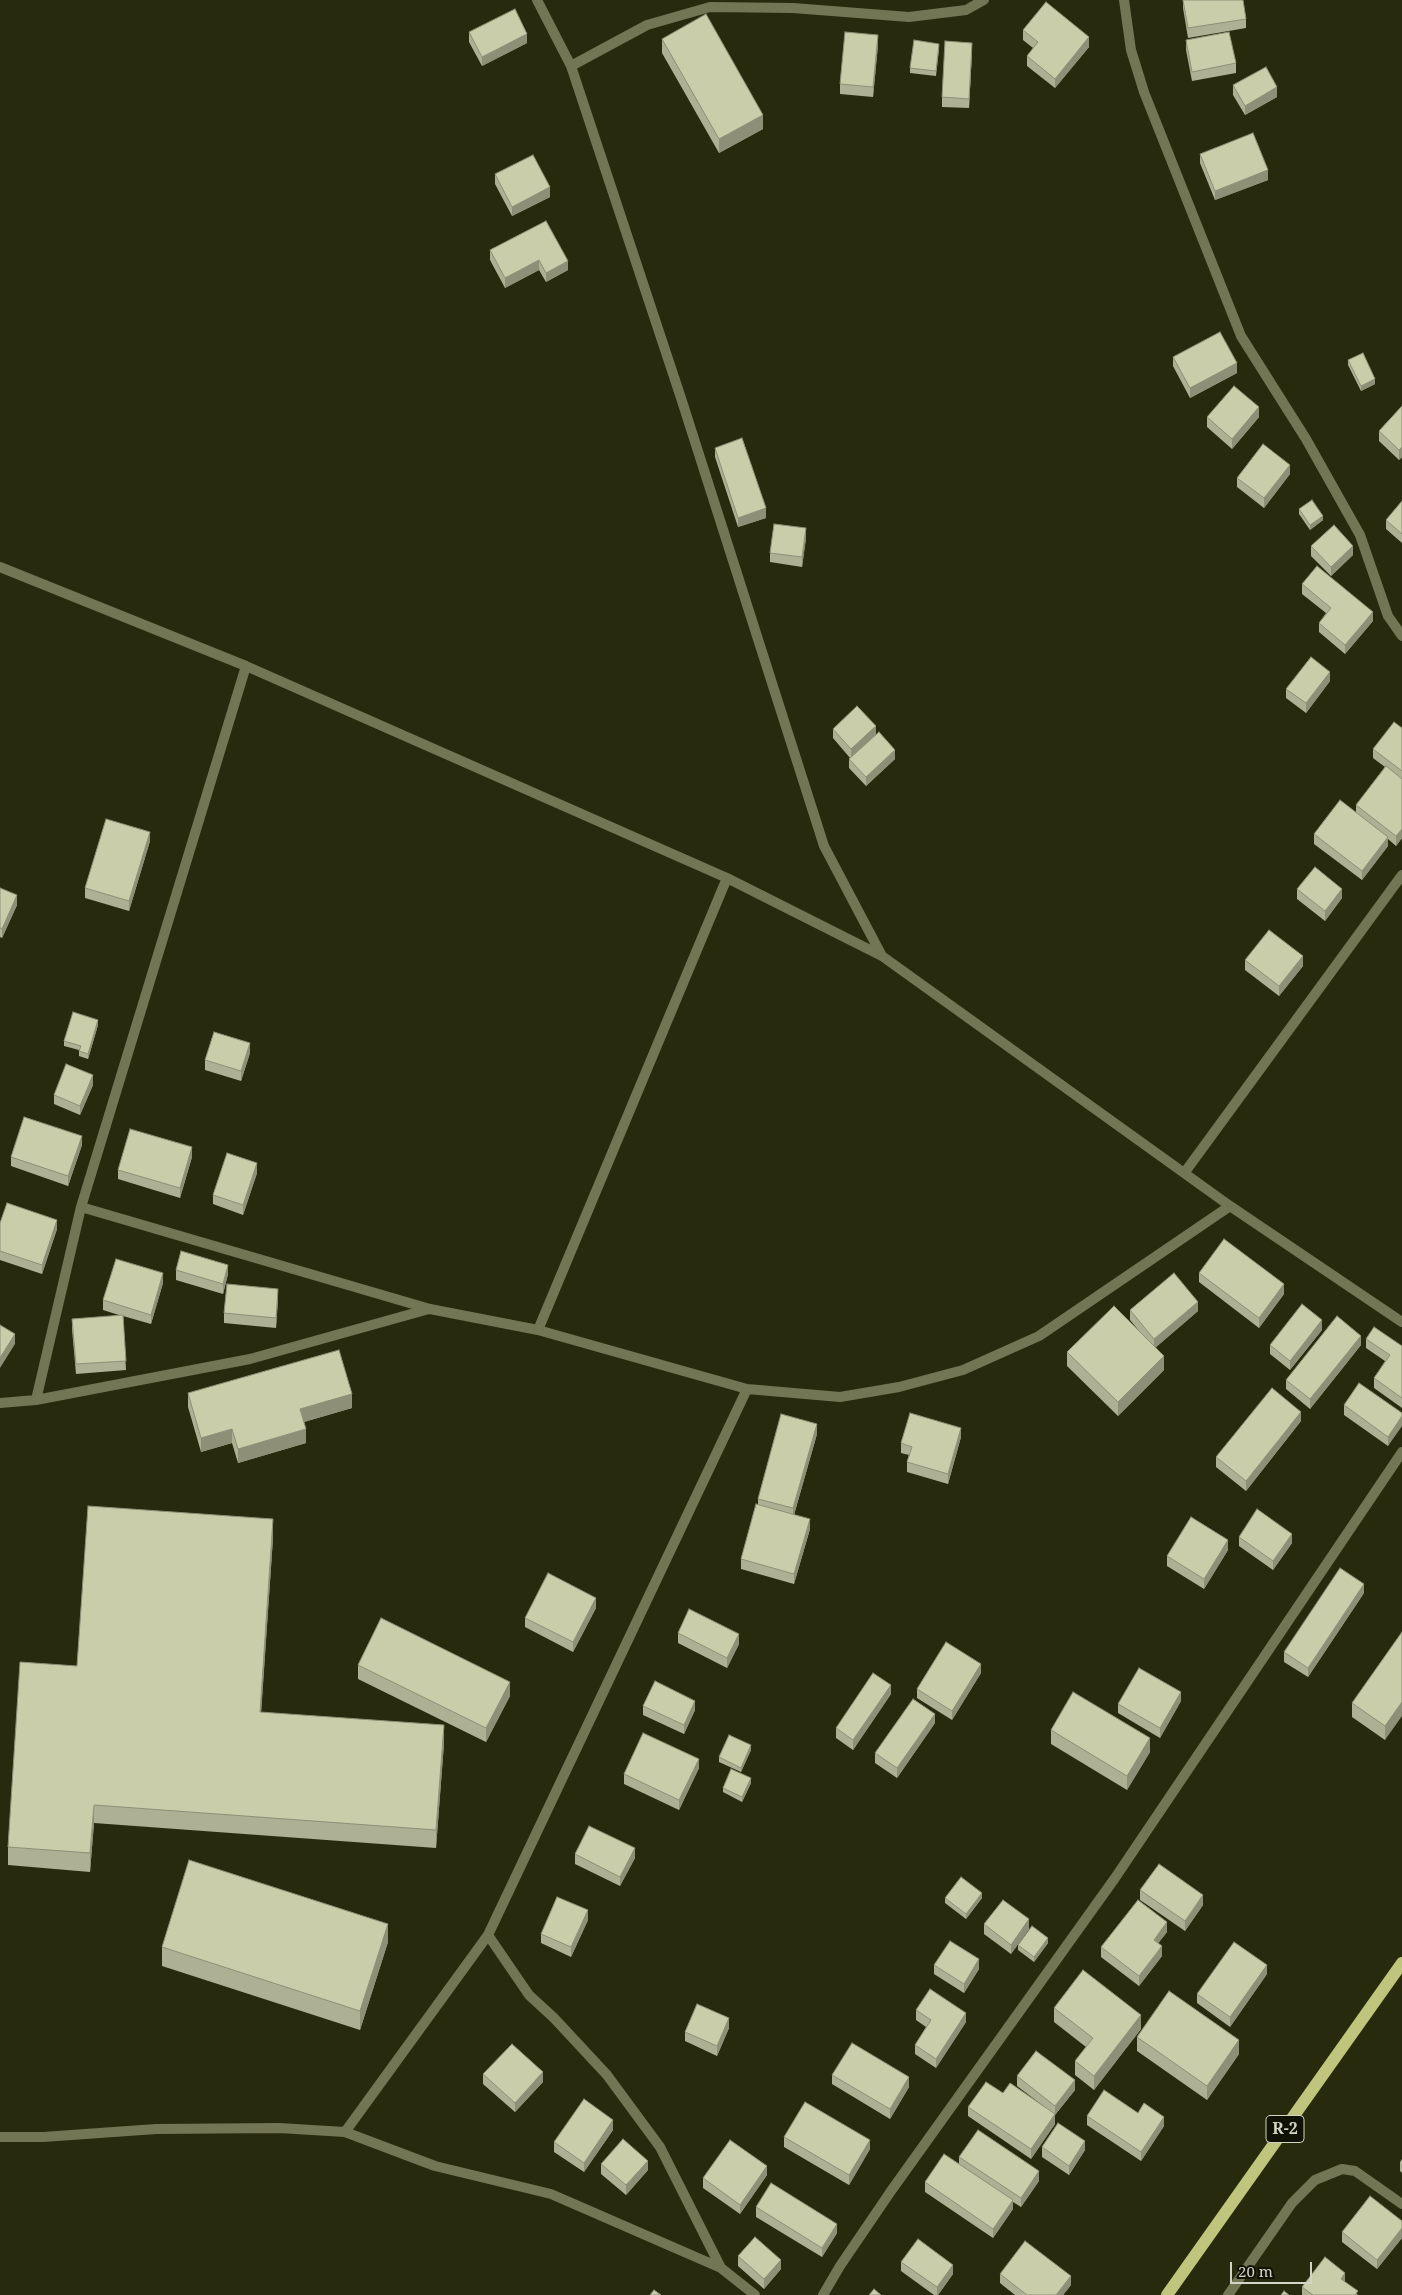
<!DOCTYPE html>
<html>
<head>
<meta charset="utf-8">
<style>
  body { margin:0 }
  #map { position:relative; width:1402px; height:2295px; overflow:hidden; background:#282a0d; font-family:"Noto Serif",serif }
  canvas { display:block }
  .scale { position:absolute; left:1230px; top:2262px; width:82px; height:22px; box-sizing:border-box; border:2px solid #d3d5c4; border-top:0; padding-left:6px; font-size:15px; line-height:18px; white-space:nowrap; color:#d3d5c4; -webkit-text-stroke:4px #111206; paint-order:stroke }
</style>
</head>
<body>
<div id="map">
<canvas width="1402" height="2295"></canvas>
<div class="scale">20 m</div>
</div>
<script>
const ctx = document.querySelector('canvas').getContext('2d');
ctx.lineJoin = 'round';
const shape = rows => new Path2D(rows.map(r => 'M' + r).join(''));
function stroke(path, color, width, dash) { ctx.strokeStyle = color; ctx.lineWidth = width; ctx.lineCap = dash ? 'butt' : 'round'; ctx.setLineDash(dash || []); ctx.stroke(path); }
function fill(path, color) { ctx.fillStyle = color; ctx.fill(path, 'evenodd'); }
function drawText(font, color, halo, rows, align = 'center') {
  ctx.font = font + ' "Noto Serif",serif'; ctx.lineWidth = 5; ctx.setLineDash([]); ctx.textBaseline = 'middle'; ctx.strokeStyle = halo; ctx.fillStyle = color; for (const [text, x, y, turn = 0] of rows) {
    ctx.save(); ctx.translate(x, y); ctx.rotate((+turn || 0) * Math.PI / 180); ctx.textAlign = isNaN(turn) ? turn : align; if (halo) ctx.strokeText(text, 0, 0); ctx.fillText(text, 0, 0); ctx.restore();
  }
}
const street = shape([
  [537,0,571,66,681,398,824,846,882,956],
  [1124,0,1131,50,1144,92,1241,336,1306,439,1360,535,1388,616,1402,636],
  [571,66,647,25,710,7,793,8,909,17,966,10,984,0],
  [0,567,246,666,727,878,882,956,1230,1206,1402,1322],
  [1185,1172,1402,875],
  [81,1207,430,1309,538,1330,747,1389,840,1397,899,1387,963,1370,1039,1336,1230,1206],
  [538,1330,727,878],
  [36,1400,81,1207,246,666],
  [0,1403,36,1400,250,1359,429,1309],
  [488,1935,529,1995,554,2018,607,2075,660,2147,721,2268,755,2295],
  [345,2132,488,1935,747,1389],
  [0,2137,43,2137,156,2129,279,2128,345,2132,435,2166,551,2194,721,2268],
  [823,2295,840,2266,891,2191,1115,1878,1402,1452],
  [1228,2295,1292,2203,1315,2180,1342,2169,1355,2171,1402,2204]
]);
const primary = shape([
  [1167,2295,1402,1963]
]);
const wall = shape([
  [1183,0,1246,19,1246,28,1188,38,1183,8],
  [1023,30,1089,47,1055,88,1027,66,1027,56,1033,48,1023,40],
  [469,32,527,43,482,66,469,42],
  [662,39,763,129,719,153,662,53],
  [1186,40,1236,63,1236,73,1192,81,1186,50],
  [878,45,873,97,840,94,840,84],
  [939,49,936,76,910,73,910,68],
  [972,52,969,108,942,107,942,97],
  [1233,85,1277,97,1245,115,1233,95],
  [1200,154,1268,180,1215,200,1200,163],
  [495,174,550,197,512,216,495,184],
  [546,221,568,270,546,282,539,270,505,288,490,260,490,250],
  [1173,357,1237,373,1190,398,1173,366],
  [1348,360,1375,384,1361,391,1348,365],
  [1402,406,1402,457,1399,460,1379,441,1379,431],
  [1207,417,1259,417,1232,449,1207,427],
  [715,448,766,518,738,527,715,457],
  [1290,474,1264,508,1237,487,1237,478],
  [1402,501,1402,543,1386,529,1386,520],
  [1299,509,1323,520,1310,530,1299,514],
  [806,538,802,567,770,562,770,553],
  [1311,546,1353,555,1331,576,1311,556],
  [1302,584,1373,621,1345,654,1319,632,1319,623,1326,613,1302,594],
  [1330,681,1306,713,1286,698,1286,689],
  [1402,728,1402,838,1396,846,1388,839,1388,846,1362,880,1314,844,1314,834,1356,812,1356,805,1385,767,1373,758,1373,749],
  [833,729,876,735,895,759,866,786,849,768,849,759,850,758,833,738],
  [150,841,129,911,85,898,85,888],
  [0,888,17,905,2,938,0,937],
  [1297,889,1342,898,1325,921,1297,899],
  [1245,960,1303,966,1279,996,1245,970],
  [98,1025,88,1059,79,1056,79,1050,64,1046,64,1041],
  [250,1053,241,1081,205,1070,205,1060],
  [93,1085,80,1115,54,1104,54,1095],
  [82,1145,68,1186,11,1166,11,1157],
  [192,1157,180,1198,118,1179,118,1170],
  [257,1173,243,1215,213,1204,213,1195],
  [0,1223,57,1229,42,1274,0,1260],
  [176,1270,228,1274,223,1294,176,1280],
  [1199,1273,1284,1294,1259,1328,1199,1282],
  [163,1283,151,1324,123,1316,126,1370,76,1374,72,1329,72,1319,122,1316,103,1310,103,1300],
  [278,1299,276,1328,224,1323,224,1313],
  [1130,1310,1198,1311,1156,1347,1164,1370,1118,1416,1067,1366,1067,1352,1140,1332,1130,1320],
  [1322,1330,1290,1370,1270,1354,1270,1345],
  [1366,1339,1402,1346,1402,1408,1374,1388,1374,1378,1385,1361,1366,1348],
  [1361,1345,1310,1409,1286,1389,1286,1380],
  [188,1393,352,1408,304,1422,306,1443,238,1463,232,1443,201,1452,188,1407],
  [1344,1405,1402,1413,1388,1446,1344,1415],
  [1301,1421,1246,1491,1216,1467,1216,1457],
  [817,1434,794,1515,810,1529,794,1584,741,1569,741,1559,758,1505,758,1499],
  [961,1437,948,1484,907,1472,907,1462,909,1455,901,1453,901,1443],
  [1239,1537,1292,1543,1273,1570,1239,1546],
  [273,1538,261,1712,444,1743,436,1848,94,1823,90,1872,8,1865,8,1847,77,1666],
  [1228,1550,1204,1589,1167,1566,1167,1556],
  [1364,1593,1308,1677,1284,1662,1284,1652],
  [596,1608,573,1652,525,1627,525,1618],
  [1402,1632,1385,1740,1352,1717,1352,1703],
  [678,1633,739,1644,727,1668,678,1643],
  [358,1665,510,1696,486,1742,358,1679],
  [981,1673,952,1720,917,1698,917,1689],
  [891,1694,853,1750,836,1738,836,1728],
  [1181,1701,1160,1738,1118,1713,1118,1704],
  [643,1706,695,1710,684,1734,643,1715],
  [935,1723,897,1778,875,1763,875,1753],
  [1051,1730,1150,1752,1127,1790,1051,1744],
  [751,1750,741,1772,719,1762,719,1757],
  [699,1768,679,1810,624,1784,624,1774],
  [751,1783,742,1802,723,1792,723,1788],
  [575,1854,635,1858,620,1886,575,1864],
  [1140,1890,1203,1905,1185,1931,1140,1900],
  [945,1898,982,1898,966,1919,945,1903],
  [588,1920,571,1957,541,1943,541,1934],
  [984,1924,1029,1929,1011,1954,984,1934],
  [1167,1932,1158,1943,1162,1956,1139,1986,1101,1957,1101,1947],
  [388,1942,360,2030,162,1966,162,1947],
  [1048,1943,1034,1962,1018,1950,1018,1945],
  [934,1965,979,1969,964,1993,934,1974],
  [1267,1974,1230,2027,1197,2003,1197,1994],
  [1054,2008,1141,2029,1094,2090,1075,2075,1075,2061,1086,2047,1054,2022],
  [916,2010,966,2022,936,2068,915,2054,915,2045,926,2027,916,2020],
  [729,2028,717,2056,685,2041,685,2032],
  [1137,2037,1239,2054,1207,2100,1137,2051],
  [483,2074,543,2082,515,2112,483,2084],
  [832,2075,909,2087,890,2119,832,2084],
  [1017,2076,1075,2090,1055,2115,1055,2124,1031,2159,968,2116,968,2107,1003,2093,1046,2108,1017,2086],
  [1138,2113,1164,2126,1141,2161,1087,2125,1087,2116],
  [613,2130,584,2172,554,2152,554,2142],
  [784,2137,870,2149,849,2185,784,2147],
  [1042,2147,1085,2150,1069,2175,1042,2157],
  [959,2157,1039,2181,1021,2207,1013,2202,1013,2209,993,2238,925,2192,925,2182,959,2164],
  [1402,2159,1402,2173,1400,2171,1400,2162],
  [601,2164,648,2170,626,2195,601,2174],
  [767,2175,740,2214,703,2188,703,2178],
  [756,2207,837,2233,822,2257,756,2217],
  [1402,2221,1402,2238,1377,2269,1342,2242,1342,2232],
  [738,2256,781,2269,764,2289,738,2266],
  [901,2262,953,2274,938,2295,934,2295,901,2271],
  [1000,2274,1071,2285,1063,2295,1015,2295,1000,2283],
  [1345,2282,1358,2295,1302,2295,1302,2287]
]);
const shadedWall = shape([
  [527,34,527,43,482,66,482,57],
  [878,35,878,45,873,97,873,87],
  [1089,37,1089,47,1055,88,1055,79],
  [972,43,972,52,969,108,969,99],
  [1277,87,1277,97,1245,115,1245,106],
  [763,115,763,129,719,153,719,139],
  [1268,170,1268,180,1215,200,1215,191],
  [550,187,550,197,512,216,512,207],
  [539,260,539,270,505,288,505,278],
  [568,261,568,270,546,282,546,273],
  [1237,363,1237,373,1190,398,1190,388],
  [1375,379,1375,384,1361,391,1361,386],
  [1259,407,1259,417,1232,449,1232,439],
  [1402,447,1402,457,1399,460,1399,450],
  [1290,465,1290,474,1264,508,1264,498],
  [766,508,766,518,738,527,738,518],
  [1323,516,1323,520,1310,530,1310,525],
  [806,528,806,538,802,567,802,557],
  [1353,546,1353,555,1331,576,1331,567],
  [1373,612,1373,621,1345,654,1345,645],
  [1330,672,1330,681,1306,713,1306,703],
  [876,726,876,736,851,758,851,749],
  [895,750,895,759,866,786,866,777],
  [1402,829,1402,838,1396,846,1396,836],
  [150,832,150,841,129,911,129,901],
  [1388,837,1388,846,1362,880,1362,871],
  [1342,889,1342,898,1325,921,1325,911],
  [17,895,17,905,2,938,2,929],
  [1303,956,1303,966,1279,996,1279,986],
  [98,1020,98,1025,88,1059,88,1054],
  [250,1043,250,1053,241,1081,241,1071],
  [93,1075,93,1085,80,1115,80,1106],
  [82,1136,82,1145,68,1186,68,1176],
  [192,1147,192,1157,180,1198,180,1188],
  [257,1163,257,1173,243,1215,243,1205],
  [57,1220,57,1229,42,1274,42,1265],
  [228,1265,228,1274,223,1294,223,1284],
  [163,1273,163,1283,151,1324,151,1315],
  [1284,1284,1284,1294,1259,1328,1259,1318],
  [278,1289,278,1299,276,1328,276,1318],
  [1198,1302,1198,1311,1154,1349,1154,1339],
  [1322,1320,1322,1330,1290,1370,1290,1361],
  [15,1334,15,1344,0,1368,0,1358],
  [1361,1336,1361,1345,1310,1409,1310,1399],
  [1164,1356,1164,1370,1118,1416,1118,1402],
  [352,1394,352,1408,300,1423,300,1409],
  [1301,1412,1301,1421,1246,1491,1246,1481],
  [1402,1416,1402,1426,1388,1446,1388,1437],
  [817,1424,817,1434,793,1518,793,1508],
  [961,1428,961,1437,948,1484,948,1474],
  [232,1429,232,1443,201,1452,201,1438],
  [306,1429,306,1443,238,1463,238,1449],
  [273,1519,273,1538,260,1730,260,1712],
  [810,1519,810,1529,794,1584,794,1574],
  [1292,1534,1292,1543,1273,1570,1273,1561],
  [1228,1540,1228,1550,1204,1589,1204,1579],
  [1364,1584,1364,1593,1308,1677,1308,1668],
  [596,1598,596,1608,573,1652,573,1642],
  [739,1634,739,1644,727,1668,727,1658],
  [981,1664,981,1673,952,1720,952,1711],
  [510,1682,510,1696,486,1742,486,1728],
  [891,1685,891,1694,853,1750,853,1740],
  [1181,1692,1181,1701,1160,1738,1160,1728],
  [695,1701,695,1710,684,1734,684,1725],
  [1402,1702,1402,1716,1385,1740,1385,1726],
  [935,1714,935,1723,897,1778,897,1768],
  [444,1725,444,1743,436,1848,436,1830],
  [1150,1738,1150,1752,1127,1790,1127,1776],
  [751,1745,751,1750,741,1772,741,1768],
  [699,1759,699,1768,679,1810,679,1800],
  [751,1778,751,1783,742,1802,742,1797],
  [94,1805,94,1823,90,1872,90,1853],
  [635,1848,635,1858,620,1886,620,1877],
  [982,1893,982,1898,966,1919,966,1914],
  [1203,1895,1203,1905,1185,1931,1185,1921],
  [588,1910,588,1920,571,1957,571,1947],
  [1029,1919,1029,1929,1011,1954,1011,1945],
  [1167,1922,1167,1932,1154,1949,1154,1940],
  [388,1924,388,1942,360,2030,360,2011],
  [1048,1938,1048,1943,1034,1962,1034,1957],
  [1162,1946,1162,1956,1139,1986,1139,1976],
  [979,1959,979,1969,964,1993,964,1984],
  [1267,1965,1267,1974,1230,2027,1230,2017],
  [966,2013,966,2022,936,2068,936,2059],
  [1141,2015,1141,2029,1094,2090,1094,2076],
  [729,2018,729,2028,717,2056,717,2046],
  [1239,2040,1239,2054,1207,2100,1207,2086],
  [543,2072,543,2082,515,2112,515,2103],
  [909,2077,909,2087,890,2119,890,2109],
  [1075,2080,1075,2090,1055,2115,1055,2124,1031,2159,1031,2149,1055,2115,1055,2106],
  [1164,2117,1164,2126,1141,2161,1141,2152],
  [613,2120,613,2130,584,2172,584,2163],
  [870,2140,870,2149,849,2185,849,2175],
  [1085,2141,1085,2150,1069,2175,1069,2166],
  [648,2161,648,2170,626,2195,626,2185],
  [767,2166,767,2175,740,2214,740,2205],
  [1039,2171,1039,2181,1021,2207,1021,2198],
  [1013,2200,1013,2209,993,2238,993,2229],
  [837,2224,837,2233,822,2257,822,2248],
  [1402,2228,1402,2238,1377,2269,1377,2260],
  [781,2260,781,2269,764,2289,764,2279],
  [953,2265,953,2274,938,2295,937,2295,937,2287],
  [1345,2273,1345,2283,1341,2279],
  [1071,2276,1071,2285,1063,2295,1056,2295]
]);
const building = shape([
  [1183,0,1243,0,1246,19,1188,28,1183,0],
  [1046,2,1089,37,1055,79,1027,56,1038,42,1023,30,1046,2],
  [515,9,527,34,482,57,469,32,515,9],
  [706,14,763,115,719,139,662,39,706,14],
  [845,32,878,35,873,87,840,84,845,32],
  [1229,32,1236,63,1192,72,1186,40,1229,32],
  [914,40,939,44,936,71,910,68,914,40],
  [945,41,972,43,969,99,942,97,945,41],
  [1266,67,1277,87,1245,106,1233,85,1266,67],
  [1253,133,1268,170,1215,191,1200,154,1253,133],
  [533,155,550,187,512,207,495,174,533,155],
  [546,221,568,261,546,273,539,260,505,278,490,250,546,221],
  [1220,332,1237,363,1190,388,1173,357,1220,332],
  [1363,353,1375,379,1361,386,1348,360,1363,353],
  [1234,386,1259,407,1232,439,1207,417,1234,386],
  [1402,406,1402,447,1399,450,1379,431,1402,406],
  [742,438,766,508,738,518,715,448,742,438],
  [1263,444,1290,465,1264,498,1237,478,1263,444],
  [1312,500,1323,516,1310,525,1299,509,1312,500],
  [1402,501,1402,534,1386,520,1402,501],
  [774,524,806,528,802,557,770,553,774,524],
  [1334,525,1353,546,1331,567,1311,546,1334,525],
  [1317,566,1373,612,1345,645,1319,623,1331,608,1302,584,1317,566],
  [1311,657,1330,672,1306,703,1286,689,1311,657],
  [857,706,876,726,851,749,833,729,857,706],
  [1394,722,1402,728,1402,771,1373,749,1394,722],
  [879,732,895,750,866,777,849,759,879,732],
  [1386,766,1402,779,1402,829,1396,836,1356,805,1386,766],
  [1340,800,1388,837,1362,871,1314,834,1340,800],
  [106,819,150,832,129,901,85,888,106,819],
  [1315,867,1342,889,1325,911,1297,889,1315,867],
  [0,888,17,895,2,929,0,928,0,888],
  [1269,930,1303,956,1279,986,1245,960,1269,930],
  [73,1012,98,1020,88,1054,79,1051,81,1046,64,1041,73,1012],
  [214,1032,250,1043,241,1071,205,1060,214,1032],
  [66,1064,93,1075,80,1106,54,1095,66,1064],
  [24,1117,82,1136,68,1176,11,1157,24,1117],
  [130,1129,192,1147,180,1188,118,1170,130,1129],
  [227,1153,257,1163,243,1205,213,1195,227,1153],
  [7,1203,57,1220,42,1265,0,1251,0,1223,7,1203],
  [1224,1239,1284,1284,1259,1318,1199,1273,1224,1239],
  [181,1251,228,1265,223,1284,176,1270,181,1251],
  [116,1259,163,1273,151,1315,103,1300,116,1259],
  [1174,1273,1198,1302,1154,1339,1130,1310,1174,1273],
  [227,1284,278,1289,276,1318,224,1313,227,1284],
  [1302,1304,1322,1320,1290,1361,1270,1345,1302,1304],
  [1114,1306,1164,1356,1118,1402,1067,1352,1114,1306],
  [123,1315,126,1361,76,1364,72,1319,123,1315],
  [1337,1316,1361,1336,1310,1399,1286,1380,1337,1316],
  [0,1325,15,1334,0,1358,0,1325],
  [1374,1327,1402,1346,1402,1398,1374,1378,1390,1355,1366,1339,1374,1327],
  [339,1350,352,1394,300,1409,306,1429,238,1449,232,1429,201,1438,188,1393,339,1350],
  [1359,1383,1402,1413,1402,1416,1388,1437,1344,1405,1359,1383],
  [1272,1388,1301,1412,1246,1481,1216,1457,1272,1388],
  [910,1413,961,1428,948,1474,907,1462,912,1447,901,1443,910,1413],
  [781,1414,817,1424,793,1508,758,1499,781,1414],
  [756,1504,810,1519,794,1574,741,1559,756,1504],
  [88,1506,273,1519,260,1712,444,1725,436,1830,94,1805,90,1853,8,1847,20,1662,77,1666,88,1506],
  [1257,1509,1292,1534,1273,1561,1239,1537,1257,1509],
  [1191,1517,1228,1540,1204,1579,1167,1556,1191,1517],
  [1340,1568,1364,1584,1308,1668,1284,1652,1340,1568],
  [548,1573,596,1598,573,1642,525,1618,548,1573],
  [689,1609,739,1634,727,1658,678,1633,689,1609],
  [381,1618,510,1682,486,1728,358,1665,381,1618],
  [1402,1632,1402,1702,1385,1726,1352,1703,1402,1632],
  [946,1642,981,1664,952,1711,917,1689,946,1642],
  [1139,1668,1181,1692,1160,1728,1118,1704,1139,1668],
  [873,1673,891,1685,853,1740,836,1728,873,1673],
  [655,1681,695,1701,684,1725,643,1706,655,1681],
  [1073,1692,1150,1738,1127,1776,1051,1730,1073,1692],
  [913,1699,935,1714,897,1768,875,1753,913,1699],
  [643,1733,699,1759,679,1800,624,1774,643,1733],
  [729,1735,751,1745,741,1768,719,1757,729,1735],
  [731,1769,751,1778,742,1797,723,1788,731,1769],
  [589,1826,635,1848,620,1877,575,1854,589,1826],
  [189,1860,388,1924,360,2011,162,1947,189,1860],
  [1159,1864,1203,1895,1185,1921,1140,1890,1159,1864],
  [961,1877,982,1893,966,1914,945,1898,961,1877],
  [557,1897,588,1910,571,1947,541,1934,557,1897],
  [1003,1900,1029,1919,1011,1945,984,1924,1003,1900],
  [1138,1900,1167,1922,1154,1940,1162,1946,1139,1976,1101,1947,1138,1900],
  [1032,1926,1048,1938,1034,1957,1018,1945,1032,1926],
  [950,1941,979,1959,964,1984,934,1965,950,1941],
  [1234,1942,1267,1965,1230,2017,1197,1994,1234,1942],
  [1083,1970,1141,2015,1094,2076,1075,2061,1093,2038,1054,2008,1083,1970],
  [930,1989,966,2013,936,2059,915,2045,931,2020,916,2010,930,1989],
  [1169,1991,1239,2040,1207,2086,1137,2037,1169,1991],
  [697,2004,729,2018,717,2046,685,2032,697,2004],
  [852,2043,909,2077,890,2109,832,2075,852,2043],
  [512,2044,543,2072,515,2103,483,2074,512,2044],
  [1036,2051,1075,2080,1055,2106,1017,2076,1036,2051],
  [986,2082,1003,2093,1010,2083,1055,2114,1031,2149,968,2107,986,2082],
  [1104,2090,1138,2113,1144,2103,1164,2117,1141,2152,1087,2116,1104,2090],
  [584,2099,613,2120,584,2163,554,2142,584,2099],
  [805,2102,870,2140,849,2175,784,2137,805,2102],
  [1058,2123,1085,2141,1069,2166,1042,2147,1058,2123],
  [978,2130,1039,2171,1021,2198,959,2157,978,2130],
  [623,2139,648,2161,626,2185,601,2164,623,2139],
  [730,2140,767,2166,740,2205,703,2178,730,2140],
  [944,2154,1013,2200,993,2229,925,2182,944,2154],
  [771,2183,837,2224,822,2248,756,2207,771,2183],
  [1370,2196,1402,2221,1402,2228,1377,2260,1342,2232,1370,2196],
  [755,2237,781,2260,764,2279,738,2256,755,2237],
  [918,2239,953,2265,937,2287,901,2262,918,2239],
  [1025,2241,1071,2276,1056,2295,1027,2295,1000,2274,1025,2241],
  [1325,2257,1345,2273,1341,2279,1358,2291,1355,2295,1313,2295,1302,2287,1325,2257],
  [874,2289,881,2295,869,2295,874,2289],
  [654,2290,661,2295,650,2295,654,2290],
  [1284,2291,1289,2295,1281,2295,1284,2291]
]);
const shields = [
  [1285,2129,38]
];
const shieldNames = [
  ["R-2",1285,2129]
];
stroke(street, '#737655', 10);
stroke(primary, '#c0c57e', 12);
fill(wall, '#adb092');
fill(shadedWall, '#8d9077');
fill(building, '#c9cdaa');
stroke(building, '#8d9077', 1);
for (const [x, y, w] of shields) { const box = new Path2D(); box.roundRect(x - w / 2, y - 13.5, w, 27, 4); ctx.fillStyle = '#111206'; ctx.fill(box); stroke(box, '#d3d5c4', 1); }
drawText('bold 16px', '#d3d5c4', null, shieldNames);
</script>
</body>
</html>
